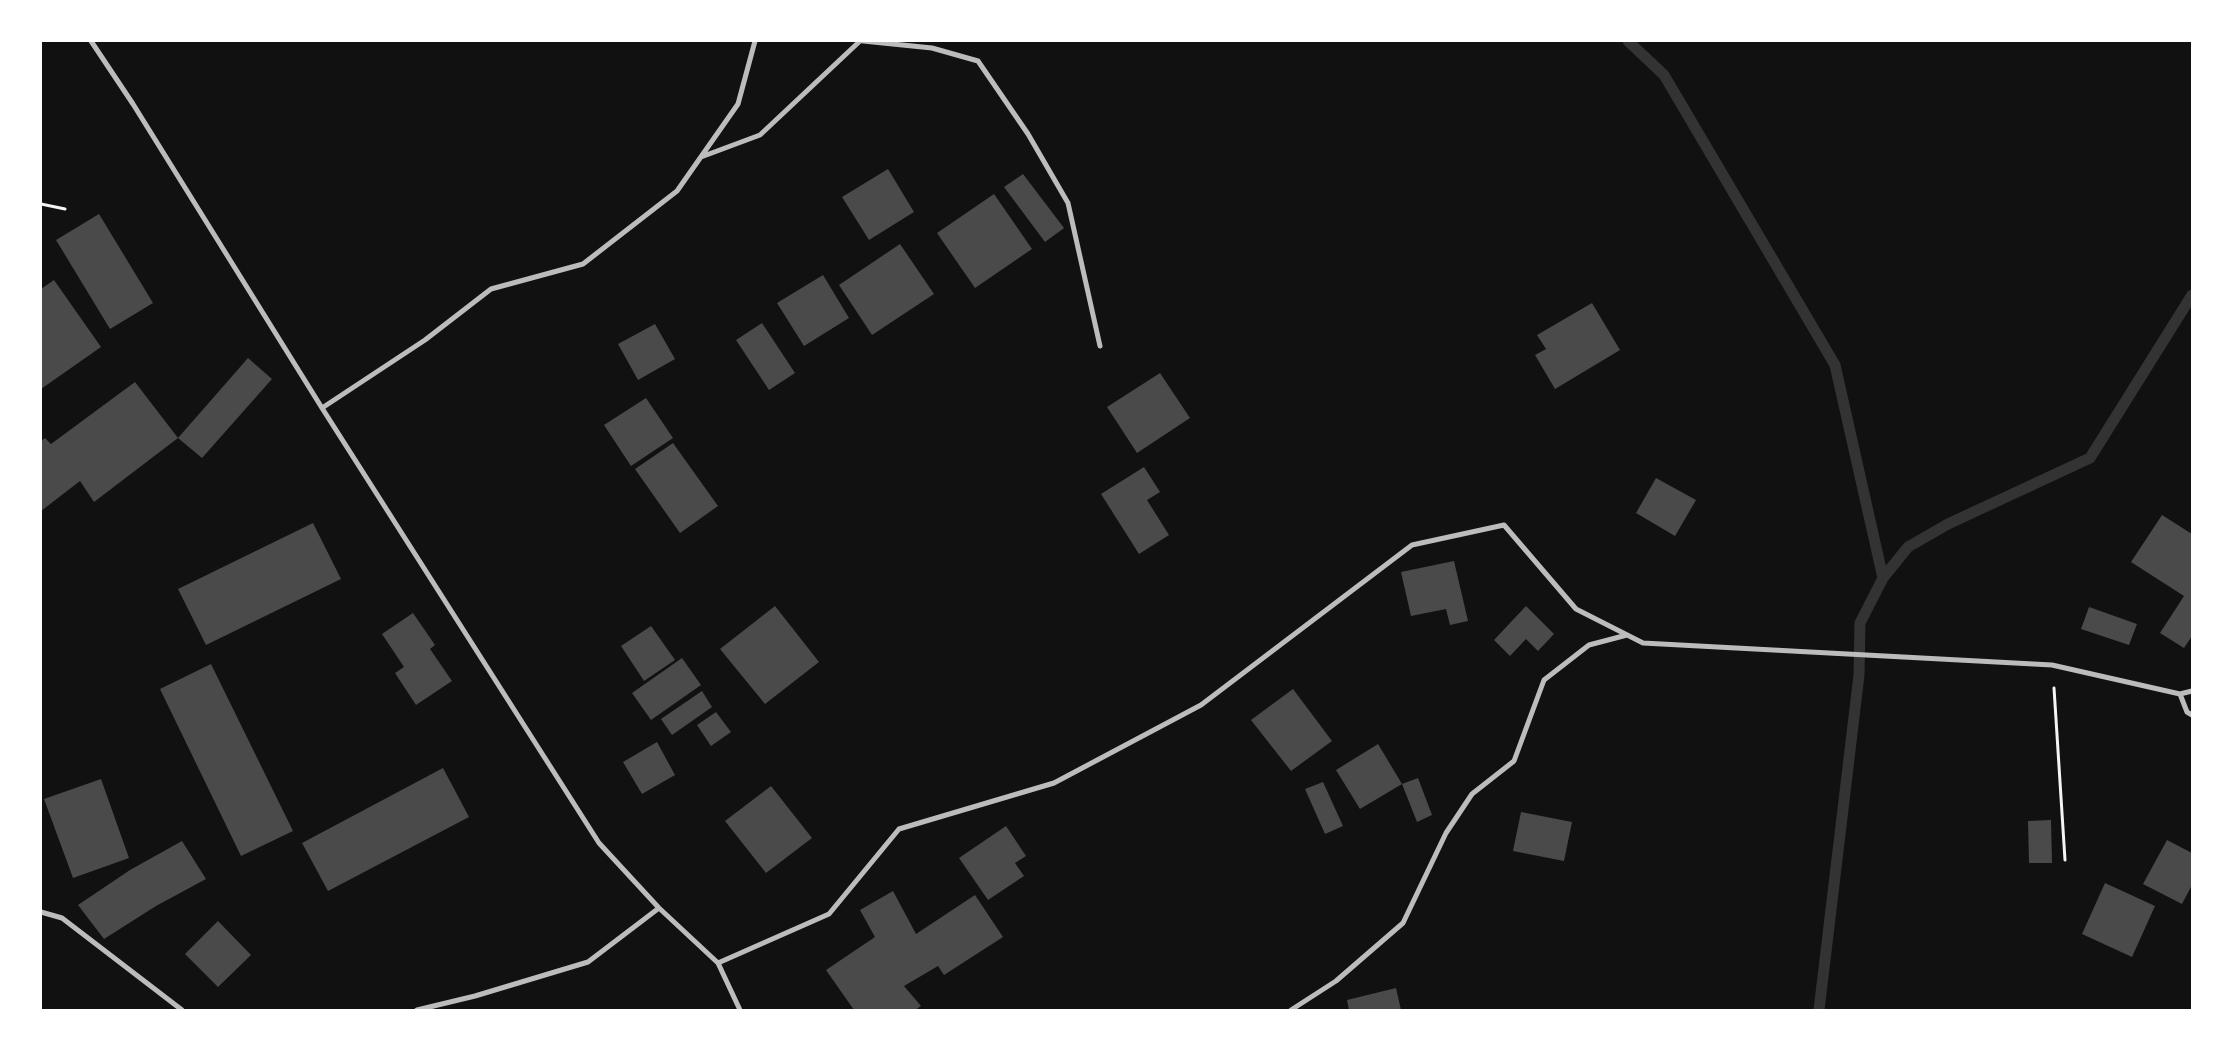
<!DOCTYPE html>
<html>
<head>
<meta charset="utf-8">
<style>
  body { margin:0 }
  #map { position:relative; width:2233px; height:1051px; overflow:hidden; background:#111; font-family:Jost,sans-serif }
  canvas { display:block }
  .frame { position:absolute; inset:0; border:42px solid #fff; pointer-events:none }
</style>
</head>
<body>
<div id="map">
<canvas width="2233" height="1051"></canvas>
<div class="frame"></div>
</div>
<script>
const ctx = document.querySelector('canvas').getContext('2d');
ctx.lineJoin = 'round';
const shape = rows => new Path2D(rows.map(r => 'M' + r).join(''));
function stroke(path, color, width, dash) { ctx.strokeStyle = color; ctx.lineWidth = width; ctx.lineCap = dash ? 'butt' : 'round'; ctx.setLineDash(dash || []); ctx.stroke(path); }
function fill(path, color) { ctx.fillStyle = color; ctx.fill(path, 'evenodd'); }
const stream = shape([
  [1628,41,1664,75,1835,365,1883,578,1860,623,1859,675,1819,1010],
  [1883,578,1908,547,1948,524,2090,458,2192,295]
]);
const building = shape([
  [888,169,914,212,869,240,842,197],
  [1023,174,1064,228,1045,242,1004,187],
  [994,194,1032,249,975,288,937,233],
  [99,214,153,303,110,329,56,240],
  [900,244,934,294,872,335,839,285],
  [823,275,849,318,804,346,777,303],
  [54,280,101,347,41,389,41,289],
  [1592,303,1620,350,1555,389,1535,355,1546,349,1537,335],
  [762,323,795,373,769,390,736,340],
  [655,324,675,359,638,380,618,344],
  [248,358,272,379,202,458,178,438,94,502,80,481,41,511,41,441,45,438,51,444,135,382,178,438],
  [1160,373,1190,418,1137,453,1107,407],
  [646,398,673,438,631,466,604,425],
  [673,443,718,506,680,533,635,469],
  [1144,467,1160,492,1147,500,1169,535,1139,554,1101,494],
  [1656,478,1696,500,1675,536,1636,513],
  [2162,515,2192,534,2192,636,2184,648,2160,633,2184,596,2131,562],
  [313,523,341,579,206,645,178,589],
  [1454,561,1468,621,1450,625,1446,609,1411,616,1401,572],
  [775,606,819,662,765,704,720,649],
  [1526,606,1554,634,1538,651,1526,639,1510,656,1494,640],
  [2089,607,2137,624,2129,645,2081,629],
  [413,613,435,645,430,649,452,681,416,705,395,673,404,667,382,634],
  [651,626,675,660,644,681,621,646],
  [682,658,701,685,651,720,632,693],
  [211,664,293,831,241,856,160,689],
  [1293,689,1332,741,1291,771,1251,720],
  [702,691,712,707,672,735,661,719],
  [716,712,731,732,711,746,697,725],
  [657,742,675,775,642,794,623,762],
  [1378,744,1402,784,1418,778,1432,815,1417,822,1402,784,1360,809,1336,770],
  [443,768,469,817,328,891,302,843],
  [101,779,129,858,73,878,44,799],
  [1323,782,1343,826,1325,834,1305,789],
  [771,786,812,838,766,873,725,821],
  [1521,812,1572,822,1564,861,1513,851],
  [2051,820,2052,863,2029,863,2028,821],
  [1006,826,1026,856,1015,863,1024,876,988,900,959,858],
  [2167,840,2192,853,2192,885,2182,904,2143,884],
  [182,841,206,879,156,906,104,939,78,905,130,870],
  [2105,883,2155,906,2132,957,2082,934],
  [893,891,916,934,975,895,1003,937,944,975,938,966,904,986,921,1006,915,1010,854,1010,826,970,875,937,860,910],
  [218,921,251,955,218,987,185,954],
  [1396,988,1401,1010,1349,1010,1347,1000]
]);
const path = shape([
  [41,204,65,209],
  [2054,688,2065,860]
]);
const minor = shape([
  [91,41,133,104,322,408,599,843,659,908,718,963,740,1010],
  [863,41,932,48,978,61,1028,134,1068,203,1100,346],
  [701,157,760,135,860,41],
  [322,408,425,340,491,289,583,264,677,191,738,104,755,41],
  [2180,694,2192,691],
  [41,912,62,918,182,1010],
  [718,963,829,914,899,829,1054,783,1201,705,1412,545,1504,525,1576,609,1643,643,2052,665,2180,694,2187,712,2192,715],
  [417,1010,475,996,588,962,659,908],
  [1291,1010,1336,981,1403,923,1446,833,1472,794,1514,761,1544,680,1589,645,1627,635]
]);
stroke(stream, '#333', 11);
fill(building, '#4a4a4a');
stroke(path, '#f5f5f5', 3);
stroke(minor, '#bcbcbc', 5);
</script>
</body>
</html>
